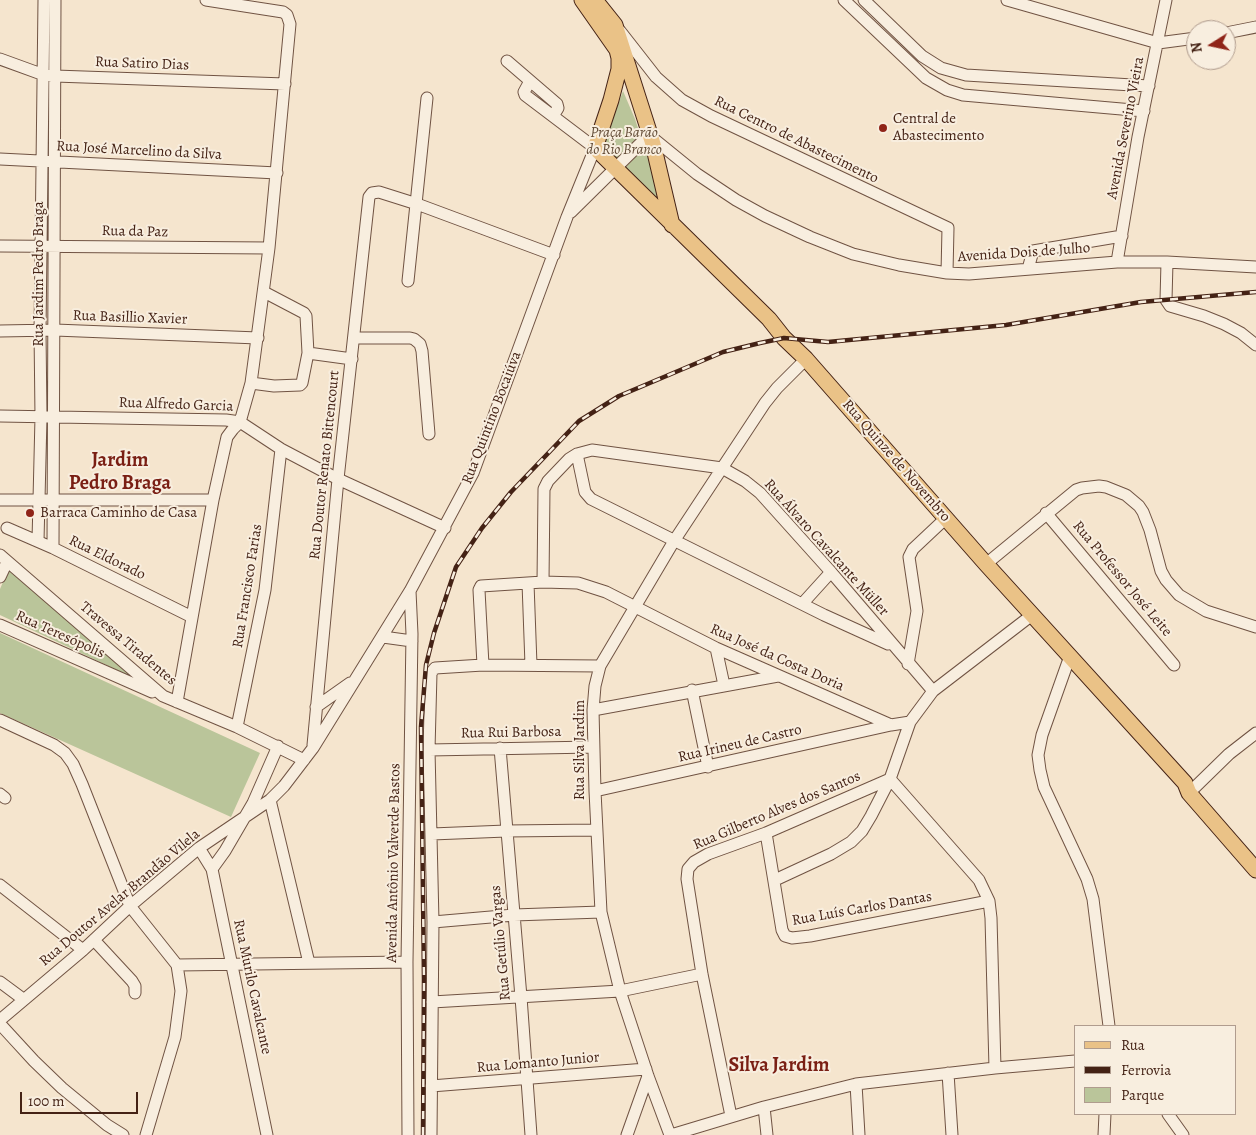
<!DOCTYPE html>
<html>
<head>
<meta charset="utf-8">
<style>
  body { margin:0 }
  #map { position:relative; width:1256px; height:1135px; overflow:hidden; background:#f5e5ce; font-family:Alegreya,serif }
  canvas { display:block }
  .legend { position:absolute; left:1074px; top:1025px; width:162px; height:90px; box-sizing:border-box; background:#f8eedf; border:1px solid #b09c8e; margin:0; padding:6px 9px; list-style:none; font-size:15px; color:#442215 }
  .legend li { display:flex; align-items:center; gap:10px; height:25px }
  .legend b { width:25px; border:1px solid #b09c8e }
  .north { position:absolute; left:1186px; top:20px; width:50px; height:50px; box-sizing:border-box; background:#f8eedf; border:1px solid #b09c8e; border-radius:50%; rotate:260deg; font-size:14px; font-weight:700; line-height:20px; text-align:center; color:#442215 }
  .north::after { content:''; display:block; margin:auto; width:18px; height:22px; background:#8f2418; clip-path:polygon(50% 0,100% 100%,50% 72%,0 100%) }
  .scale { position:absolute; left:20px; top:1092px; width:118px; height:22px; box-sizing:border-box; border:2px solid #442215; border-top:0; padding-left:6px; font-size:15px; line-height:18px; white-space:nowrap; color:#442215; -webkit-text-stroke:4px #f8eedf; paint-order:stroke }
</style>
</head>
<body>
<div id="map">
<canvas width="1256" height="1135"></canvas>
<ul class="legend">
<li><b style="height:6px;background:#eac287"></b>Rua</li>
<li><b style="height:6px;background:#442215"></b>Ferrovia</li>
<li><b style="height:14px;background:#bac59a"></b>Parque</li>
</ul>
<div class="north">N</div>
<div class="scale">100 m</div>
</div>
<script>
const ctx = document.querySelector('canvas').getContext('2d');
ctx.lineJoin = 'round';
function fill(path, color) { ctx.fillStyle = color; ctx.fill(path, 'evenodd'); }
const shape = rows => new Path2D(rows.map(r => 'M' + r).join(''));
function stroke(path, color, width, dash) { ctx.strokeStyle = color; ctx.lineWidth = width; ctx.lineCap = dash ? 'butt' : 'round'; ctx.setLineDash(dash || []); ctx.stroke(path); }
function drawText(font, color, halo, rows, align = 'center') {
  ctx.font = font + ' Alegreya,serif'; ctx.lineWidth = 4; ctx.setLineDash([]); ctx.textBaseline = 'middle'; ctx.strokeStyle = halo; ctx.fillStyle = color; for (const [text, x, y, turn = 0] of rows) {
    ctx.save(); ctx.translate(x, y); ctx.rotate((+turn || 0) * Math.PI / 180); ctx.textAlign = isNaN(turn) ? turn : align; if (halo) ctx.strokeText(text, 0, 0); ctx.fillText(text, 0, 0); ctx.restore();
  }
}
const green = shape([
  [623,91,635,119,661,198,660,200,656,202,603,145],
  [9,568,136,679,0,615,0,589],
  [0,633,260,753,231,817,0,713]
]);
const minor = shape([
  [844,0,926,78,947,90,963,95,1144,111],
  [864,0,922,56,941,68,966,75,1149,86],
  [1007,0,1158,43,1196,38],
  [620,31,656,77,682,100,711,116,948,228,947,273],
  [1226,33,1256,27],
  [0,59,44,75,55,76,285,84],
  [507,61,557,104,558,108,553,116],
  [0,159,277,173],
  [571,212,649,135,697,174,736,200,765,216,810,237,853,254,899,265,947,273,969,274,1117,262,1167,262,1256,267],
  [0,246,269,248],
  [1117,262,1138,137,1166,0],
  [1167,262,1166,300,1170,306,1204,316,1224,324,1241,333,1256,345],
  [1028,269,1033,251,1122,236],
  [408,281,427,98],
  [0,331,55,330,258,338],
  [354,338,410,338,414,339,420,344,422,351,429,434],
  [308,353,352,359],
  [251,383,274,386,300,385,302,383,308,353,306,316,304,313,264,292],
  [0,416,226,420,240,422,281,449,338,479,445,528],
  [577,454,585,492,591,499,824,615,888,644],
  [0,500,213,500],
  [1046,513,1174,665],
  [7,528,53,548,192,617],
  [38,541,41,417,40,331,44,0],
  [53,548,55,0],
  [0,555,163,696,237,727,304,760],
  [986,564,1076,490,1082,488,1099,486,1106,487,1126,495,1139,506,1143,512,1150,530,1161,571,1166,580,1179,595,1206,611,1256,627],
  [0,577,7,562],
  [543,582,544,489,548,481,569,459,577,454,592,450,722,468,745,481,760,493,831,572,933,691],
  [528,583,531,665],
  [802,604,831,572],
  [0,625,152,692],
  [383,637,412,641],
  [716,648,724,685],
  [1070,656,1042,735,1038,755,1040,770,1044,787,1087,879,1093,899,1109,1026],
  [908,664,917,611,909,557,913,549,946,518],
  [483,665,479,590,481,586,543,582,578,583,606,592,716,648,891,725,910,722],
  [692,690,708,767],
  [177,702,213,500,227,437,233,429,240,422,251,383,269,248,290,24,287,15,283,12,206,0],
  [316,707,350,683],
  [593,710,778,676],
  [0,720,54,745,65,753,73,764,82,784,130,906,177,965,181,991,175,1037,146,1135],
  [237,727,265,590,281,449],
  [313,745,338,479,369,197,372,193,379,192,417,204,554,255],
  [500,748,521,997,531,1135],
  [429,750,593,747],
  [890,779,979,880,989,901,991,918,995,1068],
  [595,791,891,725],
  [1189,793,1229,754,1256,733],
  [0,794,5,798],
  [270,800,309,963],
  [766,833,782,930,785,936,792,938,810,936,989,901],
  [432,834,506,831,596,830],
  [199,848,212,869,267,1135],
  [212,869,225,851,253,803,278,746],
  [775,880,831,854,851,842,862,831,871,816,890,779,910,722,933,691,1032,615],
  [0,885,83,950],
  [433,922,514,915,601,912],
  [94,940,132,981,135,986,135,993],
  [177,965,407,962],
  [0,982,23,999],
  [432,1002,620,991,702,974],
  [0,1020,83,950,130,906,199,848,270,800,284,786,313,748,410,591,473,473,567,217,595,148,525,95,524,92,530,81],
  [0,1024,34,1061,62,1088,107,1125,123,1135],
  [948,1073,952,1135],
  [856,1084,859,1135],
  [431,1086,646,1069],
  [764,1107,767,1135],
  [1168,1114,1183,1135],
  [731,1116,702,974,687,879,688,869,694,862,708,854,766,833,890,779],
  [408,1135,407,962,412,634,410,591],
  [431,1135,433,922,429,750,431,673,435,668,483,665,600,666],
  [627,1135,648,1076],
  [670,1135,648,1076,620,991,601,912,595,791,593,710,595,686,600,666,674,541,765,403,777,388,806,359],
  [671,1135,764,1107,856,1084,995,1068,1075,1061],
  [1104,1135,1105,1114]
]);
const major = shape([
  [582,0,617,50,619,58,619,69,611,100,595,148,769,319,784,338,806,359,986,564,1185,783,1189,793,1256,870],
  [595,0,615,25,653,144,672,225]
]);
const rail = shape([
  [423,1135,424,980,421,727,426,665,434,633,456,567,482,528,511,492,579,421,619,396,723,352,760,343,784,338,828,342,1006,325,1141,302,1256,292]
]);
const markers = [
  [883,128,5,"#8f2418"],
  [30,513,5,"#8f2418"]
];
const streetNames = [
  ["Rua Satiro Dias",142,64,2],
  ["Avenida Severino Vieira",1126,128,-79],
  ["Rua Centro de Abastecimento",796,140,26],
  ["Rua José Marcelino da Silva",139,151,3],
  ["Rua da Paz",135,232,1],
  ["Avenida Dois de Julho",1024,253,-4],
  ["Rua Jardim Pedro Braga",39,274,-90],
  ["Rua Basillio Xavier",130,318,2],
  ["Rua Alfredo Garcia",176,405,2],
  ["Rua Quintino Bocaiúva",492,418,-69],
  ["Rua Quinze de Novembro",896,461,49],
  ["Rua Doutor Renato Bittencourt",325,465,-84],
  ["Rua Álvaro Cavalcante Müller",826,548,48],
  ["Rua Eldorado",107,558,26],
  ["Rua Professor José Leite",1122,579,50],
  ["Rua Francisco Farias",248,586,-81],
  ["Rua Teresópolis",60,635,24],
  ["Travessa Tiradentes",128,644,40],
  ["Rua José da Costa Doria",777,658,24],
  ["Rua Rui Barbosa",511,733,-1],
  ["Rua Irineu de Castro",740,744,-13],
  ["Rua Silva Jardim",580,750,-90],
  ["Rua Gilberto Alves dos Santos",777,811,-23],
  ["Avenida Antônio Valverde Bastos",394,863,-89],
  ["Rua Doutor Avelar Brandão Vilela",120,898,-40],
  ["Rua Luís Carlos Dantas",862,909,-10],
  ["Rua Getúlio Vargas",501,943,-95],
  ["Rua Murilo Cavalcante",252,987,78],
  ["Rua Lomanto Junior",538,1063,-5]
];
const poiNames = [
  ["Central de",893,119],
  ["Abastecimento",893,136],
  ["Barraca Caminho de Casa",40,513]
];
const parkNames = [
  ["Praça Barão",624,133],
  ["do Rio Branco",624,150]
];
const districtNames = [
  ["Jardim",120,461],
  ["Pedro Braga",120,484],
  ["Silva Jardim",779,1066]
];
fill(green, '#bac59a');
stroke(minor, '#705343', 13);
stroke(major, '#442215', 17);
stroke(minor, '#f8eedf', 11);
stroke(major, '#eac287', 15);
stroke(rail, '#442215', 4.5);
stroke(rail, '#f8eedf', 2.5, [8]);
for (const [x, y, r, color] of markers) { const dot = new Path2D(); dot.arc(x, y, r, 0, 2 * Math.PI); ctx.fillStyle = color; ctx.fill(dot); stroke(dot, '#f8eedf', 2); }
drawText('15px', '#442215', '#f8eedf', streetNames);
drawText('15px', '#442215', '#f8eedf', poiNames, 'left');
drawText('italic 15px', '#624b36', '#f8eedf', parkNames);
drawText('bold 20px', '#7a1f14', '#f8eedf', districtNames);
</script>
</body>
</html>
